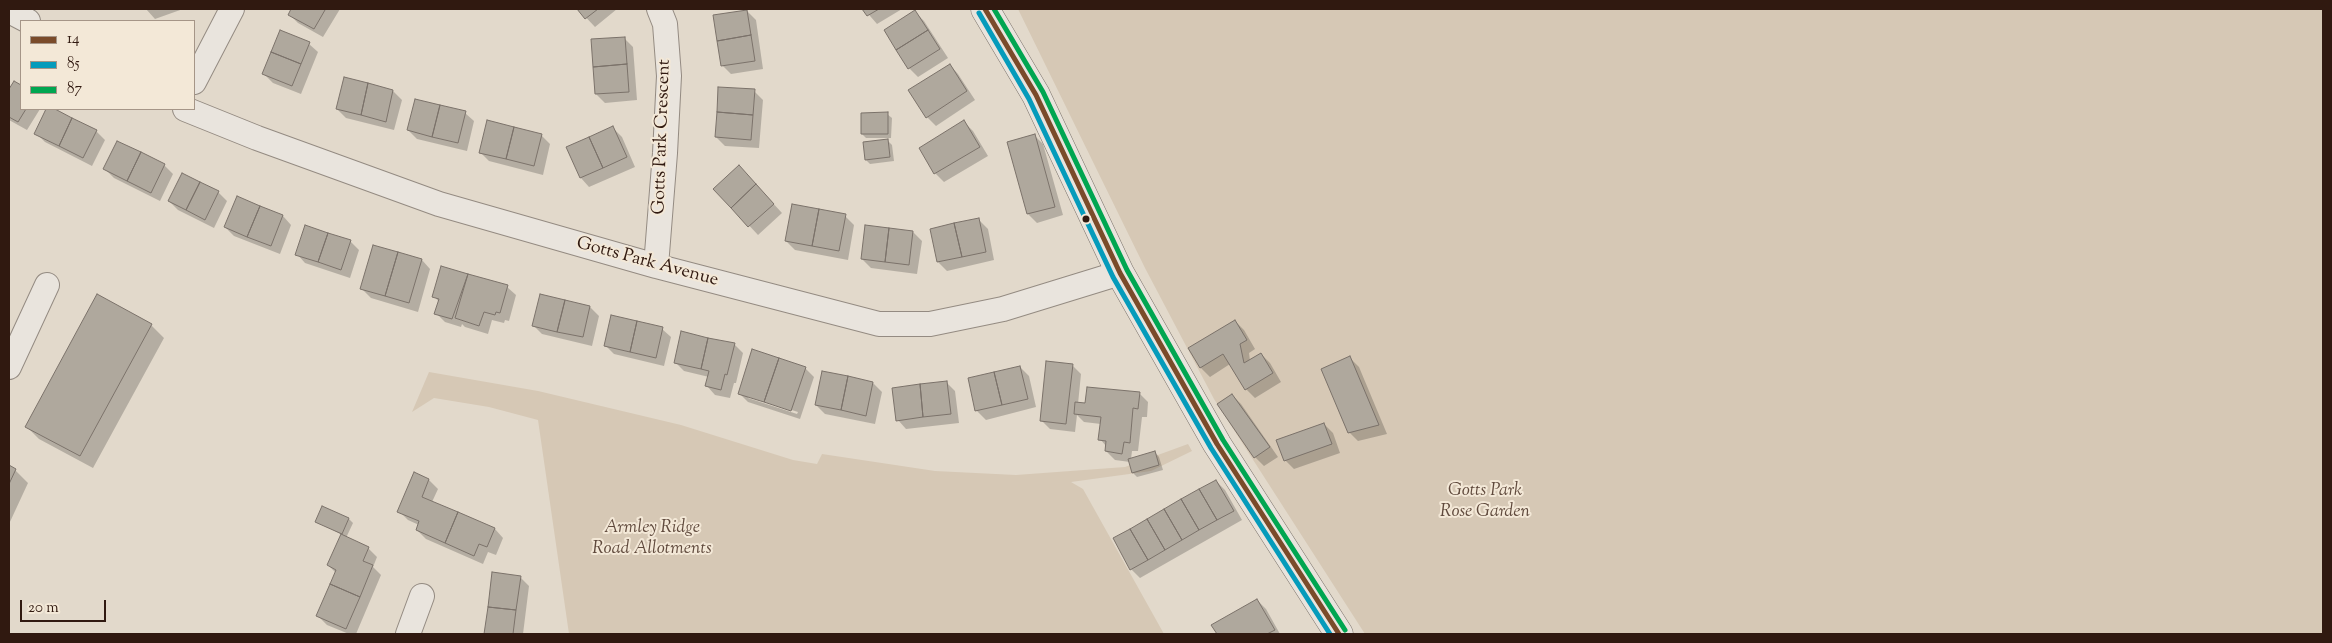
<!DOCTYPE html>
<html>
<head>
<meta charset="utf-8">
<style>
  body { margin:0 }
  #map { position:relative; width:2332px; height:643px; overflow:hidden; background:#e2d9cb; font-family:"Sorts Mill Goudy",serif }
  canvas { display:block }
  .frame { position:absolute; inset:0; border:10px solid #301910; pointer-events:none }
  .legend { position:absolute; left:20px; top:20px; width:175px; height:90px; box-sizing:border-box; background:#f3e8d7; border:1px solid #a59587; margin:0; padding:6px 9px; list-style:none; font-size:15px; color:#301910 }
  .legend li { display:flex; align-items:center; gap:10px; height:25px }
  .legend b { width:25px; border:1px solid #a59587 }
  .scale { position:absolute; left:20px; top:600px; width:86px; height:22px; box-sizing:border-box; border:2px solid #301910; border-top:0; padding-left:6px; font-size:15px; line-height:18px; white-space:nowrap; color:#301910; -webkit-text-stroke:4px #f3e8d7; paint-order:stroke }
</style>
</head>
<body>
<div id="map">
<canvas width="2332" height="643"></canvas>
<div class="frame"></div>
<ul class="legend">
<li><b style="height:6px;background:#7a4b2a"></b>14</li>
<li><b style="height:6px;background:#059bbb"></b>85</li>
<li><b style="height:6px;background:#00a651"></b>87</li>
</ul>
<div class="scale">20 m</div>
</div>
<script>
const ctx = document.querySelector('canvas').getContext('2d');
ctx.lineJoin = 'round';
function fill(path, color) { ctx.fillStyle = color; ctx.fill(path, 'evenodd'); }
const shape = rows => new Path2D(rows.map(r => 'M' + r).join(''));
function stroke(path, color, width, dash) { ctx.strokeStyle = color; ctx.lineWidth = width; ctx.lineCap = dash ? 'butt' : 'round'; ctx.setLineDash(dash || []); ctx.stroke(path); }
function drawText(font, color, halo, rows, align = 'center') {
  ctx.font = font + ' "Sorts Mill Goudy",serif'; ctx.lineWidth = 4; ctx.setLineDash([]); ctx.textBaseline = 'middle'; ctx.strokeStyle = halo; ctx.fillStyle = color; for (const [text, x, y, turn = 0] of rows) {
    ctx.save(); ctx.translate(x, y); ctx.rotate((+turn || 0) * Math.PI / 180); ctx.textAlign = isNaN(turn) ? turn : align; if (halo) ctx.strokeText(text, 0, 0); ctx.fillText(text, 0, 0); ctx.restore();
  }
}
const green = shape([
  [1018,9,2323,9,2323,634,1365,634,1214,399,1145,268],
  [429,372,538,391,681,425,793,460,817,464,822,454,935,471,1016,475,1125,467,1188,444,1192,451,1151,471,1071,482,1083,489,1164,634,569,634,538,420,489,407,434,398,412,412]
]);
const shadow = shape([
  [146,9,183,9,155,19],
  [292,9,340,9,323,37,298,23,289,14],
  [578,9,617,9,595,27],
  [864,9,902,9,877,24],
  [747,11,756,20,763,69,731,74,722,65],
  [915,12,924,21,948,58,918,77,909,68,885,31],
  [624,38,633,47,637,100,605,103,596,94],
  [309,44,318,52,301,94,273,83,264,74],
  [950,65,958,74,975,100,936,126,927,117],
  [344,79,393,91,402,100,394,130,346,118,337,109],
  [14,82,21,86,21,109,40,109,27,130,9,120,9,92],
  [754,91,763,100,759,148,725,146,716,137],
  [48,109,96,131,105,140,92,166,45,142,36,133],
  [465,113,474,121,467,151,417,139,408,130],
  [887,114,892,118,891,138,866,138,862,134],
  [964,122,973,131,988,156,944,182,935,173],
  [613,128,622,137,635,167,589,187,581,178],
  [541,135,550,144,543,175,489,161,480,152],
  [1034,135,1043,144,1063,215,1037,223,1028,214,1009,143],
  [888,141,892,145,894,161,870,164,866,160],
  [164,165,173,174,160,201,114,178,105,169],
  [182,174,218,192,227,201,214,228,178,210,169,201],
  [748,176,782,213,758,235,715,189],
  [237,198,283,216,291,225,280,254,234,236,225,227],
  [845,216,854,225,848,260,795,250,786,241],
  [979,220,988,229,994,260,947,271,938,262],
  [913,232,922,241,917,274,871,268,862,259],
  [350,241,359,250,350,278,305,263,297,254],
  [422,260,430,269,418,312,371,298,362,289],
  [442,268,507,287,516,295,509,321,505,320,504,323,492,320,488,334,465,327,462,324,461,327,445,322,436,313,439,302,434,296],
  [590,307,599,316,592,346,542,334,533,325],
  [1235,321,1244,330,1255,349,1249,353,1250,361,1261,354,1270,363,1281,382,1255,398,1246,389,1230,364,1210,377,1201,368,1189,349],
  [151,325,164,338,93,468,39,439,26,426],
  [662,329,671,337,664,366,614,354,605,345],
  [734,344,743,353,736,383,734,383,730,398,715,395,707,386,709,377,684,371,676,363],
  [1350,358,1359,367,1387,434,1358,441,1349,432],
  [1072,365,1081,374,1078,404,1086,404,1139,393,1148,402,1147,417,1142,417,1138,451,1132,451,1131,459,1155,452,1159,457,1163,470,1137,477,1133,473,1130,462,1115,460,1106,451,1106,446,1100,439,1101,424,1084,422,1077,415,1075,432,1050,429,1041,420],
  [1020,367,1029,376,1036,407,986,420,977,411,969,379],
  [805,368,814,377,800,419,748,402,739,393],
  [748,396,798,412,797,414,748,398],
  [823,373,873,383,882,392,875,424,825,414,816,405],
  [946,382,955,391,959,423,906,429,898,420],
  [1232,395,1241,404,1278,457,1264,466,1255,457,1219,405],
  [1324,424,1333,433,1340,453,1294,469,1285,460],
  [9,467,15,470,28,483,9,524],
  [415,474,429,480,438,489,432,502,495,529,503,538,496,555,488,552,483,564,426,539,417,530,419,525,408,520,399,511],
  [1216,481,1225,490,1242,520,1140,578,1131,569,1114,539],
  [349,519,353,523,346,538,368,548,377,557,373,567,381,575,356,634,349,634,327,625,318,616,336,573,328,565,342,535,316,521],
  [493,574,520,577,529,586,523,634,485,634],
  [1257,600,1266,609,1280,634,1218,634,1213,625]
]);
const building = shape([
  [291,9,324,9,325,10,314,29,288,15,291,9],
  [577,9,598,9,585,19,577,9],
  [862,9,879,9,867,16,862,9],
  [747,10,751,35,717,41,713,15,747,10],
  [915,10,928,30,896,50,884,30,915,10],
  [280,30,310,42,301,64,271,52,280,30],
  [928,30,940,49,908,69,896,50,928,30],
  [751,35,755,61,721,66,717,41,751,35],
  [625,37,627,64,593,67,591,39,625,37],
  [271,52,301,64,292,86,262,74,271,52],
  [627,64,629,92,595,94,593,67,627,64],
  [950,64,967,91,926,118,908,90,950,64],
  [344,77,368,83,361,115,336,109,344,77],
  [14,81,21,85,21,109,26,109,18,122,9,117,9,89,14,81],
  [368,83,393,90,386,122,361,115,368,83],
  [718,87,755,89,753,115,717,112,718,87],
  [415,99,440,105,432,137,407,130,415,99],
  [440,105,466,111,458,143,432,137,440,105],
  [46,109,55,109,72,118,59,146,34,134,46,109],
  [717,112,753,115,751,140,715,137,717,112],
  [888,112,888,134,861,134,861,113,888,112],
  [72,118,97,130,83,158,59,146,72,118],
  [487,120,514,127,506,159,479,153,487,120],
  [964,120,980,147,934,174,919,148,964,120],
  [613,126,627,157,603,168,589,137,613,126],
  [514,127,542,134,534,166,506,159,514,127],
  [1035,134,1055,207,1027,214,1007,142,1035,134],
  [589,137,603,168,580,178,566,147,589,137],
  [888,139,890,157,865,160,863,142,888,139],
  [117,141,141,152,127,181,103,169,117,141],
  [141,152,165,164,151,193,127,181,141,152],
  [739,165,756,184,731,208,713,189,739,165],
  [182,173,200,182,186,210,168,201,182,173],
  [200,182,219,191,205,220,186,210,200,182],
  [756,184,774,204,748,227,731,208,756,184],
  [237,196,260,206,247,237,224,227,237,196],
  [792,204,819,209,812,246,785,241,792,204],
  [260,206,283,215,271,246,247,237,260,206],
  [819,209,846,214,839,251,812,246,819,209],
  [979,218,986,252,962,257,954,223,979,218],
  [954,223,962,257,937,262,930,229,954,223],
  [305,225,328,233,318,262,295,255,305,225],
  [865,225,889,228,885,262,861,259,865,225],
  [889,228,913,231,909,265,885,262,889,228],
  [328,233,351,240,341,270,318,262,328,233],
  [373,245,398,252,385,296,360,289,373,245],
  [398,252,422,259,409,303,385,296,398,252],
  [441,266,468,274,452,319,434,314,439,299,432,297,441,266],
  [468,274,508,285,500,313,496,312,495,315,484,312,479,326,455,318,468,274],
  [97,294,152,324,80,456,25,427,97,294],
  [540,294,565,300,557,332,532,326,540,294],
  [565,300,590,306,583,337,557,332,565,300],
  [611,315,637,321,630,352,604,346,611,315],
  [1235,320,1247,340,1240,344,1244,363,1261,353,1273,373,1245,390,1223,354,1200,368,1188,348,1235,320],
  [637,321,663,327,656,358,630,352,637,321],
  [681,331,708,338,701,369,674,363,681,331],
  [708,338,735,343,727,375,725,374,721,390,705,386,709,371,701,369,708,338],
  [752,349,779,358,764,402,738,394,752,349],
  [1350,356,1379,425,1348,433,1321,369,1350,356],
  [779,358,806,367,791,411,764,402,779,358],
  [1046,361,1073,364,1066,424,1040,421,1046,361],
  [1020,366,1028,399,1002,405,994,372,1020,366],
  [822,371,848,376,841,410,815,405,822,371],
  [994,372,1002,405,975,411,968,378,994,372],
  [848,376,873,382,866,416,841,410,848,376],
  [947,381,951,414,923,417,920,384,947,381],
  [920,384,923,417,896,421,892,388,920,384],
  [1087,387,1140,392,1138,409,1133,408,1130,443,1124,442,1122,454,1105,451,1106,441,1098,440,1101,417,1074,414,1075,402,1085,403,1087,387],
  [1232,394,1270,447,1254,458,1217,404,1232,394],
  [1324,423,1332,444,1284,461,1276,440,1324,423],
  [1155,451,1159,465,1132,473,1128,459,1155,451],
  [9,465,16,469,9,484,9,465],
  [414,472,429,479,422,497,458,512,445,543,416,530,419,521,397,512,414,472],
  [1216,480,1234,511,1217,520,1199,489,1216,480],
  [1199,489,1217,520,1199,530,1181,499,1199,489],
  [1181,499,1199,530,1182,540,1164,509,1181,499],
  [322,506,349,518,342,534,315,522,322,506],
  [1164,509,1182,540,1165,550,1147,519,1164,509],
  [458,512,495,528,487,547,479,544,474,556,445,543,458,512],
  [1147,519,1165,550,1148,560,1130,529,1147,519],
  [1130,529,1148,560,1130,570,1113,538,1130,529],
  [341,534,369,547,363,561,373,565,360,597,330,584,336,570,327,565,341,534],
  [492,572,521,576,516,610,488,607,492,572],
  [330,584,360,597,346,629,316,616,330,584],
  [1257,599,1275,630,1267,634,1217,634,1211,625,1257,599],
  [488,607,516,610,513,634,484,634,488,607]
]);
const street = shape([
  [9,11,28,21],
  [194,82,232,9],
  [185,109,257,138,439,204,656,266,879,324,930,324,1003,309,1120,273],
  [656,266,665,153,669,76,665,24,659,9],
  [9,367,47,285],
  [408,634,422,596]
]);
const secondary = shape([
  [985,9,1036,95,1120,273,1217,444,1339,634]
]);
const bus1 = shape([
  [985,9,1036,95,1120,273,1217,444,1339,634]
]);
const bus2 = shape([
  [979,13,1029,99,1113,277,1211,448,1330,634]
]);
const bus3 = shape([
  [994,9,1043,92,1127,270,1223,440,1345,630]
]);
const markers = [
  [1086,219,4.5,"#301910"]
];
const streetNames = [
  ["Gotts Park Crescent",663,137,-88],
  ["Gotts Park Avenue",647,263,15]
];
const parkNames = [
  ["Gotts Park",1485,492],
  ["Rose Garden",1485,513],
  ["Armley Ridge",652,529],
  ["Road Allotments",652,550]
];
fill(green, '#d6c8b5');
fill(shadow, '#0003');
fill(building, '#afa89d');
stroke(building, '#7b726a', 1);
stroke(street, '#948b82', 26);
stroke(secondary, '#7b726a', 29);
stroke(street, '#e9e4dd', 24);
stroke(secondary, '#e9e4dd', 28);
stroke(bus1, '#7a4b2a', 5);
stroke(bus2, '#059bbb', 5);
stroke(bus3, '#00a651', 5);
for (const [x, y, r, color] of markers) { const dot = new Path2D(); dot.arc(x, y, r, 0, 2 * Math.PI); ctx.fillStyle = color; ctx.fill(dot); stroke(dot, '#f3e8d7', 2); }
drawText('18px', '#301910', '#f3e8d7', streetNames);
drawText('italic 18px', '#5f493c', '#f3e8d7', parkNames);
</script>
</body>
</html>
